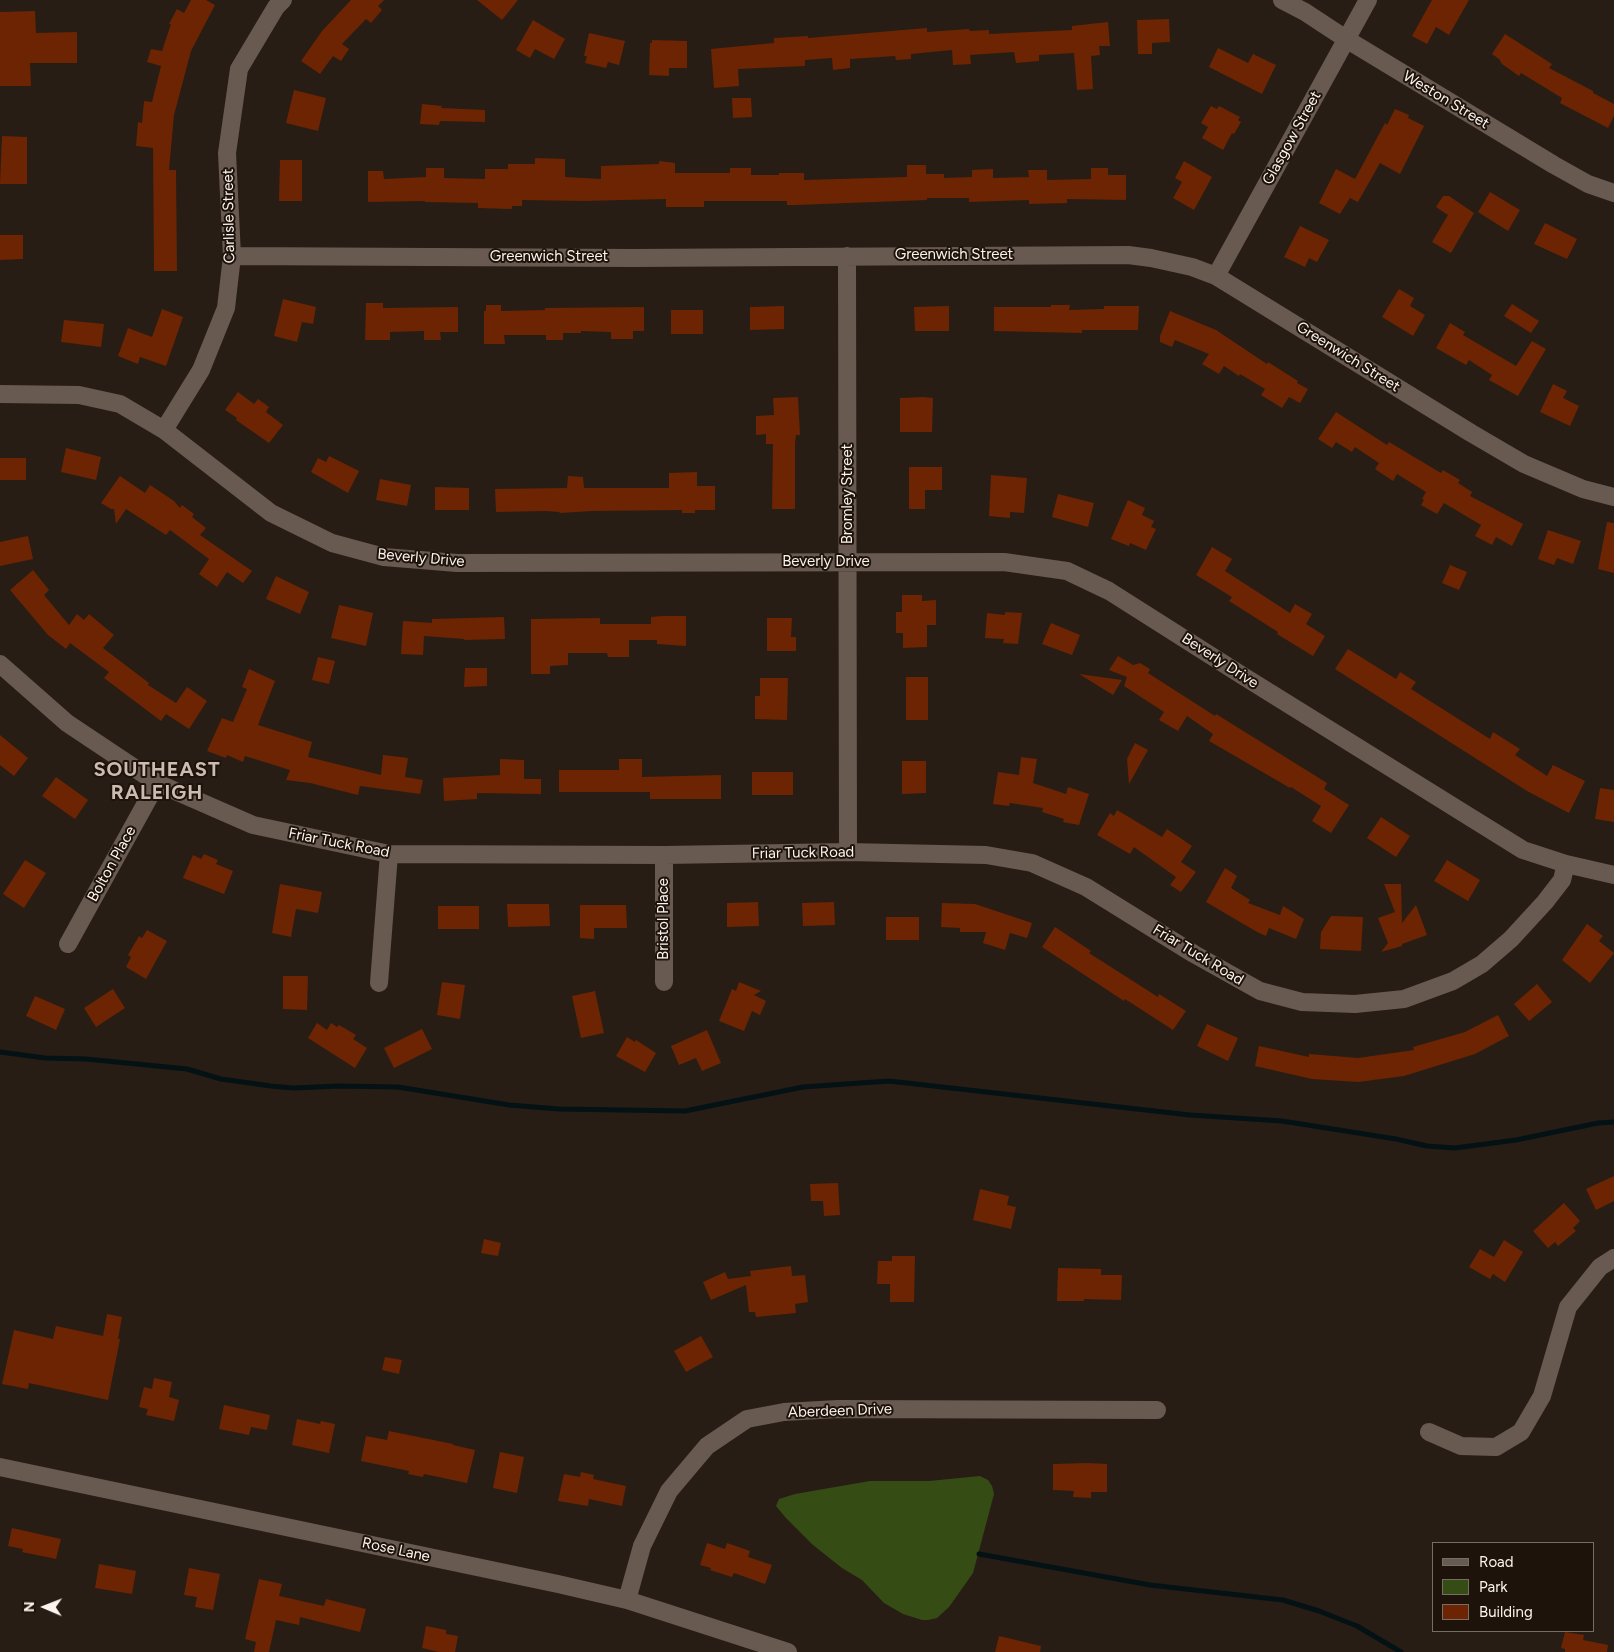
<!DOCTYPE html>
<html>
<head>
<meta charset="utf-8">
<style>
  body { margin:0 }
  #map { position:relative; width:1614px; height:1652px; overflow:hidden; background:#281d14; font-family:Figtree,sans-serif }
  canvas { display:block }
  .legend { position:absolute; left:1432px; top:1542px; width:162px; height:90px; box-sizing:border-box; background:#1e130b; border:1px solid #766d65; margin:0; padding:6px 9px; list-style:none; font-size:15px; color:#fbf3ed }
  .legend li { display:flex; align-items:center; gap:10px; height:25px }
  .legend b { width:25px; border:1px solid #766d65 }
  .north { position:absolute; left:20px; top:1582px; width:50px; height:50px; -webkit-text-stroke:4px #1e130b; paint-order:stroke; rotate:271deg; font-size:14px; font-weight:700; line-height:20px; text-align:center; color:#fbf3ed }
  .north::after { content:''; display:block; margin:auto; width:18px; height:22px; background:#fbf3ed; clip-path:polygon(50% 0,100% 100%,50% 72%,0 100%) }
</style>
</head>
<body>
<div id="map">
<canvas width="1614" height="1652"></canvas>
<ul class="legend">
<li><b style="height:6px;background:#685a51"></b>Road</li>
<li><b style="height:14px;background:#354d15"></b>Park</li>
<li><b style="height:14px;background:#6c2403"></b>Building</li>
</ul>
<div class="north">N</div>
</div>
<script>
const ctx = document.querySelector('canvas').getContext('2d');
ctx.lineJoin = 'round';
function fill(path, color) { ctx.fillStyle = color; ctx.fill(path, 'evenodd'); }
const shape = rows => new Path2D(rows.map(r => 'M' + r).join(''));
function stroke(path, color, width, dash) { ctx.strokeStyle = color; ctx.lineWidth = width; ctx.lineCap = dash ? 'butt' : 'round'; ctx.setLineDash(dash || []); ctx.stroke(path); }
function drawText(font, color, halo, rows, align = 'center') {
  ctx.font = font + ' Figtree,sans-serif'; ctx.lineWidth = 4; ctx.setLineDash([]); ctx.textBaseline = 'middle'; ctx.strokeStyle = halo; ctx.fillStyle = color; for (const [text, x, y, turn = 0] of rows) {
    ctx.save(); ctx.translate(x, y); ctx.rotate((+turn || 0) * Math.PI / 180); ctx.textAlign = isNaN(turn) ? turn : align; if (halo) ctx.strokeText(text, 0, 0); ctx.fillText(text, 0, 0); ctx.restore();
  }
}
const green = shape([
  [980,1476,988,1480,992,1486,994,1494,973,1573,949,1607,937,1618,928,1620,922,1620,903,1614,884,1603,862,1580,842,1568,813,1545,786,1518,776,1506,779,1499,795,1494,870,1481,929,1481]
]);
const stream = shape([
  [0,1052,45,1058,86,1059,187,1069,221,1079,271,1086,293,1088,339,1086,398,1087,509,1105,559,1109,685,1111,803,1087,889,1081,1190,1115,1282,1121,1396,1139,1427,1146,1455,1148,1516,1140,1598,1123,1614,1122],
  [979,1554,1150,1585,1283,1600,1319,1611,1357,1626,1401,1652]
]);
const building = shape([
  [191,0,206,0,215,5,191,51,174,115,169,170,176,170,177,271,154,271,153,148,136,146,138,122,142,123,144,101,152,102,161,66,147,62,151,49,162,51,171,24,169,24,177,9,184,13],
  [351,0,384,0,378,6,382,10,371,23,366,19,342,44,349,49,341,61,333,56,320,74,301,61,322,31],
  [477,0,518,0,502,20],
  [1432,0,1469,0,1449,35,1436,27,1427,44,1412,36],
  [35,11,36,33,77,32,77,63,30,63,31,86,0,86,0,12],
  [1169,19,1170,42,1152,43,1152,54,1138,54,1137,20],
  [533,20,565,39,554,59,535,49,530,58,516,50],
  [1108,22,1110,46,1099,46,1100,55,1091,56,1093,89,1077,90,1074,53,1039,55,1039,61,1016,63,1014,52,970,55,971,64,953,65,952,50,911,54,911,59,896,60,895,56,850,59,850,68,833,70,832,58,805,60,805,66,738,69,739,86,714,88,711,49,774,43,774,38,808,36,808,38,927,28,927,32,969,29,970,31,989,30,989,34,1072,30,1072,26],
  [589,33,625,41,619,65,608,62,606,68,585,63,587,56,584,56],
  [1505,34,1552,64,1549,68,1593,91,1593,93,1614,104,1614,116,1608,128,1560,103,1562,98,1521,73,1519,76,1502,64,1499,59,1492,54],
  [652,40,687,41,687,68,669,68,669,76,649,75,650,43,652,43],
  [1218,48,1248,63,1253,54,1276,65,1262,94,1209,67],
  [294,90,326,98,318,131,286,123],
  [732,98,751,98,752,117,733,118],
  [422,104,442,106,441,108,485,110,485,122,440,121,439,125,420,124],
  [1211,106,1217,109,1219,106,1240,117,1238,120,1241,122,1234,134,1232,133,1223,150,1202,138,1208,127,1201,123],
  [1395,109,1409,115,1408,118,1424,126,1400,174,1380,163,1358,202,1350,198,1340,214,1319,203,1336,169,1355,179,1385,123,1387,125],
  [2,136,27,137,27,184,0,184],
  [535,158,565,159,565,177,601,179,601,166,659,164,659,161,675,163,675,173,730,173,730,168,751,168,751,175,779,175,779,173,804,173,804,180,907,177,907,165,926,165,926,174,944,174,944,178,972,177,972,170,993,169,993,178,1029,177,1028,170,1047,170,1047,180,1091,179,1091,168,1108,168,1108,175,1126,175,1126,200,1067,199,1067,203,1029,204,1029,200,969,202,969,198,927,198,927,200,796,205,787,205,787,201,704,201,704,207,666,207,666,199,582,201,522,200,522,206,512,206,512,209,478,208,478,203,425,202,425,201,368,202,368,171,383,171,384,179,426,177,426,168,444,168,444,178,485,179,485,169,508,169,508,164,535,164],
  [280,160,302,160,302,201,279,201],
  [1184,161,1212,177,1194,210,1173,198,1182,182,1175,178],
  [1490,192,1520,210,1508,231,1478,212],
  [1443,196,1449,196,1474,213,1451,253,1432,242,1448,215,1436,207],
  [1545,223,1577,239,1567,259,1534,244],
  [1300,226,1329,240,1317,262,1309,258,1305,267,1284,257],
  [0,235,23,235,23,259,0,260],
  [1399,289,1414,298,1410,306,1425,315,1413,336,1382,317],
  [283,299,316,307,313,324,302,322,297,342,274,336],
  [366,303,383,303,383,308,458,307,458,332,440,332,441,340,424,340,424,331,390,332,390,340,365,340],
  [1512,304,1539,321,1531,333,1504,316],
  [486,305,501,305,501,311,545,310,545,308,644,307,644,331,633,331,633,339,611,339,611,332,581,331,581,333,563,333,563,340,546,340,546,335,504,335,505,344,484,344,484,311,486,311],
  [1051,305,1070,305,1069,310,1104,309,1104,306,1139,306,1138,330,1082,330,1082,333,994,331,994,307,1051,307],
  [784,306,784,329,750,330,750,307],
  [949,306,949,331,915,331,914,307],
  [162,309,183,317,166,366,140,357,138,364,118,356,128,328,152,337],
  [671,310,703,310,703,334,671,334],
  [1170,311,1216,330,1267,364,1268,362,1298,381,1297,383,1308,389,1300,403,1289,397,1282,408,1261,395,1265,389,1240,374,1239,376,1224,366,1219,374,1202,364,1209,354,1175,340,1172,347,1160,342,1160,336],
  [64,320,104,324,101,347,61,342],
  [1450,323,1465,332,1463,335,1516,366,1532,341,1546,349,1518,396,1489,380,1492,375,1469,360,1466,365,1436,348],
  [1553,384,1567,391,1563,398,1579,406,1570,426,1540,412],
  [238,392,254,404,258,399,269,407,266,412,283,425,269,443,236,420,237,418,225,410],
  [798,397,800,435,796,435,795,443,795,509,772,509,773,444,766,444,766,434,756,435,756,416,774,415,773,398],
  [923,397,933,398,932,432,900,432,900,398],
  [1336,412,1387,445,1389,442,1441,473,1443,470,1460,480,1458,483,1472,492,1470,496,1523,524,1512,546,1496,537,1492,545,1475,536,1481,525,1444,503,1437,514,1421,505,1424,500,1422,499,1426,492,1397,474,1393,481,1375,469,1379,463,1355,447,1352,452,1336,442,1332,448,1318,439],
  [66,448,101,457,96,480,61,472],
  [329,456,359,471,348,493,311,472,318,458,326,462],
  [0,458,26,458,26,480,0,480],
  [909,467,942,467,942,490,925,490,925,509,909,509],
  [697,472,697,486,715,486,715,510,695,510,695,513,682,513,682,510,592,511,560,513,559,512,546,511,496,512,495,489,567,488,568,476,583,477,584,488,669,488,669,473],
  [991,475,1027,478,1024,513,1010,512,1010,518,989,516],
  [120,476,145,493,150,485,174,501,180,508,182,505,194,514,192,517,206,528,200,535,252,571,243,583,227,572,217,587,199,574,209,559,170,530,166,535,126,509,116,524,114,509,111,509,101,503],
  [380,479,411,485,407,506,376,500],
  [435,487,469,488,469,510,435,510],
  [1058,494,1094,503,1088,527,1052,517],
  [1128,500,1145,508,1142,515,1154,521,1151,527,1156,529,1146,550,1130,543,1129,546,1111,539],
  [1607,522,1614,523,1614,573,1598,569],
  [1548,530,1581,541,1573,564,1557,558,1554,565,1538,559],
  [28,536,33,559,0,566,0,542],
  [1212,547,1232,559,1225,571,1290,613,1295,604,1312,614,1306,624,1325,636,1313,656,1277,634,1278,632,1229,601,1232,597,1196,575],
  [1450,565,1467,572,1459,590,1442,583],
  [33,570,49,590,44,595,69,625,77,614,84,620,89,614,114,635,103,648,149,683,148,685,176,703,187,687,207,701,189,729,166,714,161,721,104,678,109,672,70,643,66,649,48,635,10,590],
  [276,576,309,592,300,614,266,599],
  [902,595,922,595,922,601,936,600,936,625,927,625,927,647,903,648,903,633,896,633,896,612,902,612],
  [339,605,373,613,366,646,331,638],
  [1005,612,1022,613,1018,644,1003,643,1004,639,985,638,987,613,1005,615],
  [662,616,686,616,686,646,657,644,657,640,629,640,629,657,608,657,607,653,568,653,568,665,550,666,550,674,531,674,531,619,600,618,600,624,651,624,651,617],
  [504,617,505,639,464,640,464,639,424,636,423,655,401,654,403,621,432,623,432,619],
  [767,618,792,618,791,637,796,637,796,651,767,651],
  [1051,623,1080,635,1072,655,1042,644],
  [1348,649,1396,679,1400,672,1416,682,1411,689,1490,739,1493,732,1520,749,1515,755,1547,776,1553,765,1585,781,1569,813,1527,791,1335,669],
  [1118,656,1133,665,1140,663,1150,669,1148,673,1215,716,1216,714,1327,783,1324,789,1349,805,1331,833,1312,821,1321,806,1291,787,1290,788,1209,741,1213,734,1187,716,1178,731,1159,720,1164,712,1124,686,1127,677,1109,670],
  [318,657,335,661,329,684,312,680],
  [465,668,487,668,487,686,464,687],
  [249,669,275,681,258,725,312,742,308,757,381,775,383,755,408,758,405,777,423,780,420,794,360,786,358,795,310,783,286,780,290,770,245,756,243,762,227,755,226,758,207,751,222,718,233,722,247,689,242,687],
  [1079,674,1122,680,1113,695],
  [906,677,928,677,928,720,906,720],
  [760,678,788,678,787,720,755,719,755,696,760,696],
  [0,735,28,758,14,776,0,765],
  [1135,743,1148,750,1129,784,1127,759],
  [1021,757,1037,759,1033,783,1066,794,1068,787,1089,794,1079,825,1063,822,1064,819,1042,812,1043,808,1010,803,1009,806,993,804,998,772,1019,775],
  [500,759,524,760,524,779,541,779,541,794,477,793,477,799,444,801,443,778,500,775],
  [619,759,642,759,642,777,721,775,721,799,650,799,650,792,559,792,559,770,619,770],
  [902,761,926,761,926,793,902,794],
  [752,772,793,772,793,795,752,795],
  [56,777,88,800,75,819,42,796],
  [1600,788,1614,790,1614,822,1595,819],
  [1117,810,1162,837,1167,829,1192,846,1181,862,1196,872,1181,892,1170,885,1176,877,1134,847,1130,854,1097,835,1110,813,1114,816],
  [1381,817,1410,836,1396,857,1367,838],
  [204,854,218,860,216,864,233,871,224,894,183,878,193,855,201,859],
  [25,860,46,873,24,908,3,894],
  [1447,860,1480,880,1468,901,1434,881],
  [1225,868,1237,876,1231,888,1250,900,1248,903,1280,915,1283,906,1304,919,1296,939,1269,928,1266,936,1257,932,1206,902],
  [280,884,322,892,318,913,296,909,291,937,272,933],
  [1384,884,1401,884,1402,923,1416,905,1427,935,1402,944,1402,946,1381,952,1388,943,1378,918,1395,912],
  [758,902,759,926,727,927,727,903],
  [834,902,835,925,803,926,802,903],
  [942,903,975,904,1032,923,1027,938,1010,933,1005,950,983,943,986,932,960,932,960,928,941,927],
  [507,904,549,904,550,926,508,927],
  [580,905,626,905,627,928,594,928,594,939,580,938],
  [438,906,479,906,479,929,438,929],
  [1331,916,1363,917,1361,951,1320,949,1321,932],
  [886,917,919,917,919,940,886,940],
  [1587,924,1603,936,1599,941,1614,953,1590,983,1562,960],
  [1055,927,1091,951,1089,953,1158,997,1159,994,1186,1011,1173,1030,1125,999,1124,1001,1042,947],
  [147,930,167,941,146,979,126,967,131,957,128,955,139,936,142,938],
  [283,976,308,976,307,1010,283,1009],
  [442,982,465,985,460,1019,437,1015],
  [739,982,761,991,754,995,766,1001,760,1015,752,1011,744,1031,719,1021,732,989,736,991],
  [1537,984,1552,1002,1529,1021,1514,1004],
  [113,989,125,1008,96,1027,84,1008],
  [595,991,604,1033,581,1038,572,996],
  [35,996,65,1009,56,1030,26,1016],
  [1498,1015,1509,1036,1475,1054,1404,1076,1358,1082,1312,1079,1255,1066,1259,1046,1309,1057,1309,1054,1358,1058,1414,1050,1413,1047,1465,1032],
  [317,1023,327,1030,331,1023,337,1027,339,1025,356,1035,353,1039,367,1048,355,1068,308,1038],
  [1207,1024,1238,1038,1228,1061,1197,1046],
  [422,1029,432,1049,394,1068,384,1048],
  [707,1030,721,1063,702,1071,696,1058,679,1065,671,1046],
  [627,1037,635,1042,636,1040,656,1053,645,1072,616,1056],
  [1614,1176,1614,1201,1596,1210,1586,1189],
  [838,1183,840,1215,824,1216,823,1201,811,1201,810,1184],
  [980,1189,1009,1196,1007,1205,1016,1207,1011,1229,973,1220],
  [1564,1203,1580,1221,1573,1228,1576,1231,1558,1246,1555,1242,1548,1248,1533,1231],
  [484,1239,501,1243,498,1256,481,1253],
  [1504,1240,1523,1252,1505,1282,1493,1274,1490,1279,1469,1267,1480,1249,1494,1257],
  [892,1256,915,1256,914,1302,890,1302,890,1284,877,1284,878,1261,892,1261],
  [791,1266,792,1276,805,1275,808,1302,795,1304,796,1313,756,1317,755,1312,749,1312,746,1285,711,1300,703,1282,725,1272,728,1279,751,1276,750,1271],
  [1058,1268,1101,1269,1101,1275,1122,1275,1121,1300,1084,1299,1084,1301,1057,1301],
  [107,1314,122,1317,118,1339,120,1339,108,1400,29,1383,28,1389,2,1384,14,1330,53,1339,56,1326,103,1336],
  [701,1336,713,1357,686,1372,674,1351],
  [385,1357,402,1360,399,1374,382,1370],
  [154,1378,172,1382,169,1397,179,1400,174,1421,146,1415,148,1409,139,1407,144,1387,152,1389],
  [224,1405,270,1415,267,1430,251,1427,249,1435,219,1429],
  [297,1419,320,1424,321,1421,335,1424,329,1453,292,1445],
  [389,1431,453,1444,453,1445,475,1450,467,1483,424,1474,423,1477,408,1474,409,1471,361,1461,366,1436,387,1440],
  [500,1452,524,1457,517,1493,493,1488],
  [1087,1463,1107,1464,1107,1492,1091,1492,1091,1498,1073,1497,1074,1491,1053,1490,1053,1464],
  [581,1472,594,1475,593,1479,626,1486,622,1506,589,1499,588,1506,558,1501,564,1474,580,1477],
  [12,1528,61,1539,56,1559,22,1552,23,1549,8,1546],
  [707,1543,725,1549,727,1543,750,1551,748,1557,772,1565,765,1584,734,1573,732,1577,710,1570,711,1568,700,1565],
  [99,1564,136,1571,132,1594,95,1588],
  [189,1568,220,1574,213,1610,195,1607,197,1597,184,1595],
  [259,1579,282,1584,279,1596,324,1606,326,1599,366,1609,360,1632,300,1617,299,1625,276,1620,269,1652,254,1652,256,1642,245,1639],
  [426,1626,446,1630,446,1634,458,1636,455,1652,439,1652,422,1648],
  [1565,1632,1584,1635,1583,1640,1608,1645,1607,1652,1565,1652,1565,1649,1561,1648],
  [999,1636,1041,1646,1040,1652,995,1652]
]);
const minor = shape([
  [1282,0,1305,12,1346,39,1554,165,1588,184,1614,193],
  [232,256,632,258,1128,255,1151,258,1192,267,1216,276,1471,433,1524,464,1583,489,1614,497],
  [847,256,848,852],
  [1216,276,1368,0],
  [0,394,79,395,120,404,164,430,271,513,332,543,384,557,457,563,1004,562,1067,571,1109,591,1243,676,1523,850,1566,864,1614,875],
  [164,430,201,370,226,308,232,256,227,153,239,69,276,7,283,0],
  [0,664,67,723,157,783,253,825,389,854,664,855,848,852,986,855,1032,863,1086,887,1194,954,1260,991,1302,1002,1355,1004,1404,999,1453,981,1482,964,1511,939,1545,902,1562,880,1566,864],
  [68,944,157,783],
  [664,982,664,855],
  [379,983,389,854],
  [1429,1432,1461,1446,1496,1447,1521,1432,1542,1396,1568,1307,1600,1267,1614,1258],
  [0,1467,558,1584,627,1600,788,1652],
  [627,1600,642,1546,669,1491,707,1446,747,1419,784,1412,838,1409,1157,1410]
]);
const streetNames = [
  ["Weston Street",1446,100,31],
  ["Glasgow Street",1292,138,-61],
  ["Carlisle Street",229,216,-91],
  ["Greenwich Street",954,255],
  ["Greenwich Street",549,257],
  ["Greenwich Street",1348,357,32],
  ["Bromley Street",848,494,-90],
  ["Beverly Drive",421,558,5],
  ["Beverly Drive",826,562],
  ["Beverly Drive",1220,661,33],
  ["Friar Tuck Road",339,843,11],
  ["Friar Tuck Road",803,853,-1],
  ["Bolton Place",112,864,-61],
  ["Bristol Place",664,919,-90],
  ["Friar Tuck Road",1198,955,31],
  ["Aberdeen Drive",840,1411,-2],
  ["Rose Lane",396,1550,12]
];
const districtNames = [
  ["SOUTHEAST",157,770],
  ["RALEIGH",157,793]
];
fill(green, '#354d15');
stroke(stream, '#041215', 5);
fill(building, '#6c2403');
stroke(minor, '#685a51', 18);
drawText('15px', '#fbf3ed', '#1e130b', streetNames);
ctx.letterSpacing = '1px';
drawText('bold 20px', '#cbbbb0', '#1e130b', districtNames);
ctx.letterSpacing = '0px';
</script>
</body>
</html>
